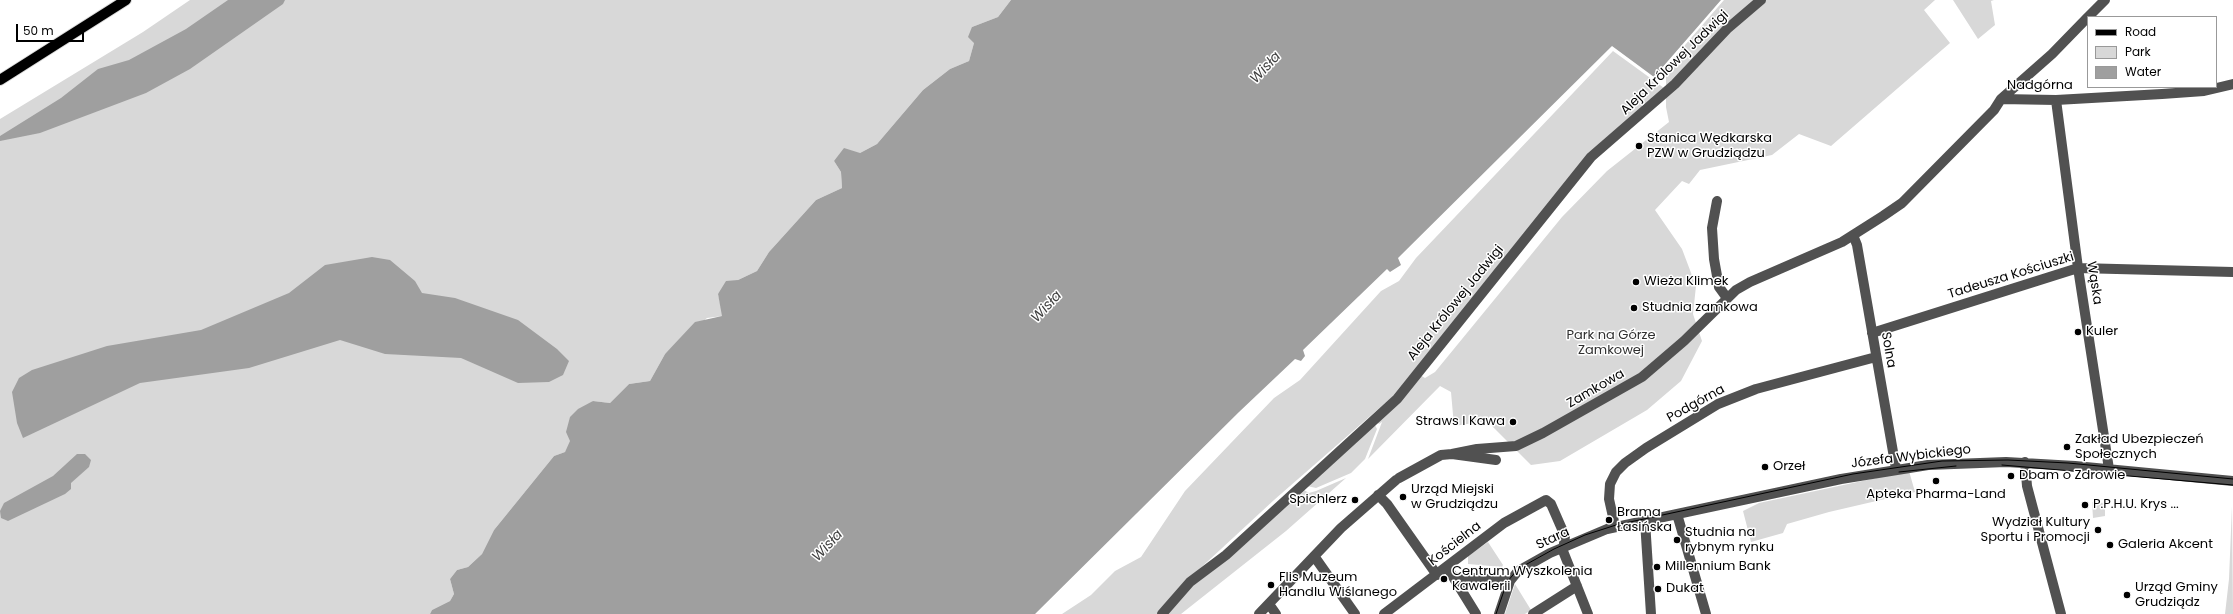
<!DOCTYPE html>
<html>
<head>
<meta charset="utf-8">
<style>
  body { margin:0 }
  #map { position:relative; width:2233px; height:614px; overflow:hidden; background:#fff; font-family:Poppins,sans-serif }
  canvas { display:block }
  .legend { position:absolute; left:2087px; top:16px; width:130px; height:72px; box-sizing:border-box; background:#fff; border:1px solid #999; margin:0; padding:5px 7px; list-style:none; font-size:12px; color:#000 }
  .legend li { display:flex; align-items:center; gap:8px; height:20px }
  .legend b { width:20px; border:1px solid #999 }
  .scale { position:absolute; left:16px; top:24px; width:68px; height:18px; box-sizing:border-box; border:2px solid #000; border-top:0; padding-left:5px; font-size:12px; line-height:14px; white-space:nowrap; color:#000; -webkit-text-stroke:3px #fff; paint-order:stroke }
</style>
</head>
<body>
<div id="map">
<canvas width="2233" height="614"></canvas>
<ul class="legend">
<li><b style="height:5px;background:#000"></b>Road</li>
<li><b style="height:11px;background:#d8d8d8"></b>Park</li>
<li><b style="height:11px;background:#9f9f9f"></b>Water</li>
</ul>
<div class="scale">50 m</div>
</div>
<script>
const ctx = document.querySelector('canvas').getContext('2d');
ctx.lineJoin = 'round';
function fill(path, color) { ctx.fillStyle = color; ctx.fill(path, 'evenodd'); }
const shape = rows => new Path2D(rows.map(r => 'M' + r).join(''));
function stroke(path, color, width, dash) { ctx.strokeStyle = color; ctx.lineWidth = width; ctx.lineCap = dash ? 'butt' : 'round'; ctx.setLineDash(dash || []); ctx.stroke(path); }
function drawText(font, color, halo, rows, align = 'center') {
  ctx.font = font + ' Poppins,sans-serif'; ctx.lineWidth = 3; ctx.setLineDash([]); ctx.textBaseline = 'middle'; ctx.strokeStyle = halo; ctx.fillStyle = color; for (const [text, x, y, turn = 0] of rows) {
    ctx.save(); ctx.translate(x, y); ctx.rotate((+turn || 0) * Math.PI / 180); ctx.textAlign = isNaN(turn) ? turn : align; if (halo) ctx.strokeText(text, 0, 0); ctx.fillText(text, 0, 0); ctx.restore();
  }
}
const green = shape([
  [190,0,1011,0,998,17,972,27,974,43,969,61,950,69,923,90,877,144,860,153,834,161,841,172,842,188,816,200,769,252,757,271,738,280,718,294,723,316,707,318,665,354,650,381,629,384,610,403,593,401,565,452,554,456,494,530,482,554,468,567,457,570,450,579,454,594,450,601,432,610,430,614,0,614,0,119,143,32],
  [1724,0,1935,0,1924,10,1950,43,1831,146,1799,134,1772,155,1700,170,1689,184,1682,181,1655,210,1682,249,1696,286,1693,314,1702,341,1681,381,1647,410,1560,461,1531,465,1487,421,1454,426,1451,392,1440,386,1368,459,1382,422,1379,424,1377,422,1420,375,1425,378,1435,372,1562,217,1607,171,1669,122,1666,107,1666,67],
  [1953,0,1994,0,1991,1,1995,25,1978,39],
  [1613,51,1664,88,1602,141,1392,397,1274,500,1194,574,1157,614,1062,614,1091,595,1115,571,1141,557,1185,491,1274,398,1300,380,1381,291,1399,281,1416,258],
  [1375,425,1377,429,1365,459,1351,473,1316,488,1307,486],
  [1909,471,1915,492,1829,512,1787,524,1783,533,1751,542,1743,511,1759,503],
  [1346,478,1286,531,1181,614,1166,614,1186,591,1304,490,1309,493,1316,491],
  [2092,502,2105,503,2105,516,2093,518],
  [2232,506,2233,614,2225,614,2229,579],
  [1488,542,1503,565,1502,567,1468,564,1468,556],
  [1515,584,1531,610,1525,614,1505,614]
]);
const water = shape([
  [228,0,285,0,283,4,190,69,146,93,40,133,0,141,0,136,61,98,98,69,129,60,186,29],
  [1011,0,1721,0,1654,77,1612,46,1398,258,1401,265,1390,272,1387,269,1303,350,1305,356,1301,361,1295,359,1239,412,1035,614,430,614,432,610,450,601,454,594,450,579,457,570,468,567,482,554,494,530,554,456,565,452,570,441,566,432,570,417,578,409,593,401,610,403,629,384,650,381,665,354,695,322,722,316,718,294,726,281,738,280,757,271,769,252,816,200,842,188,841,172,834,161,844,148,860,153,877,144,923,90,950,69,969,61,974,43,968,37,972,27,998,17],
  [372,257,390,260,415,281,422,293,455,298,518,320,557,349,569,361,563,375,549,382,518,383,461,358,385,354,340,340,249,368,140,383,23,438,17,423,12,392,19,378,32,370,107,346,201,330,289,293,325,265],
  [77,454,85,454,91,460,89,467,71,483,71,489,65,494,8,521,1,518,0,511,4,503,53,476]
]);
const minor = shape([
  [2088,17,2105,0],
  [2001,99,2056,100,2162,94,2204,91,2233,84],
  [2056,100,2078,268,2109,469],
  [1717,201,1712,228,1714,259,1719,287,1727,298],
  [1853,235,1857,245,1896,469],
  [1872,333,2078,268,2233,272],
  [1452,454,1477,449,1516,446,1543,433,1642,377,1684,341,1736,290,1750,282,1842,242,1883,216,1902,203,1994,110,2001,99,2052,54,2088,17],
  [2025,462,2027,486,2061,614],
  [1399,478,1441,455,1452,454,1496,460],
  [1378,495,1387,504,1437,575],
  [1677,514,1706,614],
  [1645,521,1651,614],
  [1615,526,1609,499,1610,484,1616,472,1625,463,1646,448,1718,404,1756,389,1876,357],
  [1314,556,1355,614],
  [1447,567,1476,614],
  [1455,580,1460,577,1510,581],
  [1269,604,1276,614],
  [1162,614,1190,582,1226,555,1397,399,1591,157,1675,84,1727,29,1761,0],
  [1259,614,1341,528,1396,480],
  [1384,614,1504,523,1546,500,1551,504,1565,536,1563,551,1588,614],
  [1499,614,1510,581,1518,571,1550,553,1607,529,1841,479,1928,465,2006,462,2075,466,2233,481],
  [1533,614,1577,586]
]);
const major = shape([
  [0,80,126,0]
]);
const tram = shape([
  [2002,465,2233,485],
  [1899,472,1956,466],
  [1496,614,1507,582,1518,569,1554,549,1585,535,1616,525,1853,474,1942,461,2008,460,2068,463,2233,479]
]);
const markers = [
  [1639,146,4,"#000"],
  [1636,282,4,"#000"],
  [1634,308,4,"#000"],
  [2078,332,4,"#000"],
  [1513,422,4,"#000"],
  [2067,447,4,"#000"],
  [1765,467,4,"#000"],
  [2011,476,4,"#000"],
  [1936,481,4,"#000"],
  [1403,497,4,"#000"],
  [1355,500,4,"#000"],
  [2085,505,4,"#000"],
  [1609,520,4,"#000"],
  [2098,530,4,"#000"],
  [1677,540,4,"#000"],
  [2110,545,4,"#000"],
  [1657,567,4,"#000"],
  [1444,579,4,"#000"],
  [1271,585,4,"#000"],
  [1658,589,4,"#000"],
  [2127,595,4,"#000"]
];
const streetNames = [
  ["Aleja Królowej Jadwigi",1675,63,-44],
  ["Nadgórna",2040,86],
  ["Tadeusza Kościuszki",2011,276,-17],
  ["Wąska",2094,283,81],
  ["Aleja Królowej Jadwigi",1456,303,-51],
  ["Solna",1888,350,80],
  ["Zamkowa",1596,389,-30],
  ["Podgórna",1696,404,-29],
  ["Józefa Wybickiego",1911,457,-7],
  ["Stara",1553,539,-25],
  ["Kościelna",1455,544,-38]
];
const poiNames = [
  ["Stanica Wędkarska",1647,139],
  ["PZW w Grudziądzu",1647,154],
  ["Wieża Klimek",1644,282],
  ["Studnia zamkowa",1642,308],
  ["Kuler",2086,332],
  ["Straws I Kawa",1505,422,"right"],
  ["Zakład Ubezpieczeń",2075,440],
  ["Społecznych",2075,455],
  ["Orzeł",1773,467],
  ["Dbam o Zdrowie",2019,476],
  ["Urząd Miejski",1411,490],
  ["w Grudziądzu",1411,505],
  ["Apteka Pharma-Land",1936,495,"center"],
  ["Spichlerz",1347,500,"right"],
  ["P.P.H.U. Krys ...",2093,505],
  ["Brama",1617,513],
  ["Łasińska",1617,528],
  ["Wydział Kultury",2090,523,"right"],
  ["Sportu i Promocji",2090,538,"right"],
  ["Studnia na",1685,533],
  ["rybnym rynku",1685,548],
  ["Galeria Akcent",2118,545],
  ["Millennium Bank",1665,567],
  ["Centrum Wyszkolenia",1452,572],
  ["Kawalerii",1452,587],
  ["Flis Muzeum",1279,578],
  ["Handlu Wiślanego",1279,593],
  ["Urząd Gminy",2135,588],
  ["Grudziądz",2135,603],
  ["Dukat",1666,589]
];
const parkNames = [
  ["Park na Górze",1611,336],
  ["Zamkowej",1611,351]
];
const waterNames = [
  ["Wisła",1266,68,-47],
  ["Wisła",1047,307,-47],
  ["Wisła",828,546,-47]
];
fill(green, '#d8d8d8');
fill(water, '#9f9f9f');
stroke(major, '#dbdbdb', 12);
stroke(minor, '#515151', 10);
stroke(major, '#000', 10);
stroke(tram, '#000', 1);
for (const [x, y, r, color] of markers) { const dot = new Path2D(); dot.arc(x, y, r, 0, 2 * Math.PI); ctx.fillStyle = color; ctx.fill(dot); stroke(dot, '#fff', 1.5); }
drawText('13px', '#000', '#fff', streetNames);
drawText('13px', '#000', '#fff', poiNames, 'left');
drawText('13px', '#2f2f2f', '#fff', parkNames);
drawText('italic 14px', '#404040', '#fff', waterNames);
</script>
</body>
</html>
